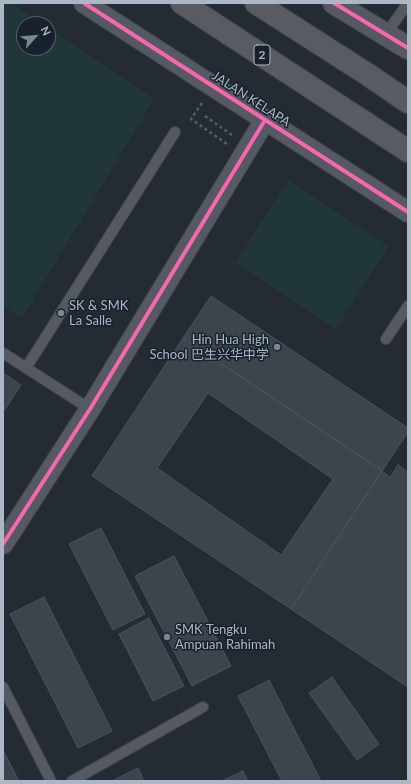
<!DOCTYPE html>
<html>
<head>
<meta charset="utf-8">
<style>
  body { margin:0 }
  #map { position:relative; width:411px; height:784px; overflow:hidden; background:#242b33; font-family:Lato,sans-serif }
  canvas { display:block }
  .frame { position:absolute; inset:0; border:4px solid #acb7c6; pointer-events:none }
  .north { position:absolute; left:16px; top:16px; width:40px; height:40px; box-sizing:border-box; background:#18222e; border:1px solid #535e6b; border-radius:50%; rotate:63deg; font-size:11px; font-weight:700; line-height:16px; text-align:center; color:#acb7c6 }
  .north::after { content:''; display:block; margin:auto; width:14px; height:18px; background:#7c8693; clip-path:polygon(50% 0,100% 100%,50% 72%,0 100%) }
</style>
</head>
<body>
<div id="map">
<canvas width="411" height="784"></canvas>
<div class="frame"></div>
<div class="north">N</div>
</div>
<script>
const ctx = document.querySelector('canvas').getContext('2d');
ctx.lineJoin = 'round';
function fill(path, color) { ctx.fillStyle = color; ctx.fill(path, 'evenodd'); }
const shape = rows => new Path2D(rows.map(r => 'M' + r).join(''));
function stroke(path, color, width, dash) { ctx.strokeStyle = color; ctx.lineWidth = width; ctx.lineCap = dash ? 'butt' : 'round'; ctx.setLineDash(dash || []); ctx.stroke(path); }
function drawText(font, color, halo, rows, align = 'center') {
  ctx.font = font + ' Lato,"Noto Sans SC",sans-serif'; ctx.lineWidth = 3; ctx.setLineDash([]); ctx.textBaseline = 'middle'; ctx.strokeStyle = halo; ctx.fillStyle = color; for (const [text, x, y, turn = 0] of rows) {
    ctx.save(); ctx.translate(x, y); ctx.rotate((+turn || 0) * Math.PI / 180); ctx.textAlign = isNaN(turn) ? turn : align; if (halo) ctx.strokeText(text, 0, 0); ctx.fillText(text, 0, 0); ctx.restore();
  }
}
const green = shape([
  [3,3,12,3,43,24,24,24,24,48,48,48,48,27,154,99,22,318,3,306],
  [288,180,389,246,336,329,235,263]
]);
const building = shape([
  [211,296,408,428,408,432,382,471,183,338,211,296],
  [183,338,382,471,291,609,92,476,183,338],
  [208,393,333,479,281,555,157,468,208,393],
  [3,373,21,385,3,412,3,373],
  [398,465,408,472,408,687,291,609,382,471,390,477,398,465],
  [101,528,145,614,113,630,69,544,101,528],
  [174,556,231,666,192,686,135,576,174,556],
  [44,597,112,731,78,748,10,614,44,597],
  [149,618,184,686,153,701,119,634,149,618],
  [332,677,379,744,357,760,309,693,332,677],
  [269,680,321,781,282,781,238,696,269,680],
  [3,750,19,781,3,781,3,750],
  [138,768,144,781,112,781,138,768],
  [243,771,248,781,222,781,243,771]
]);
const path = shape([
  [202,103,191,119,227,144],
  [205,116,232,135]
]);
const service = shape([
  [386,34,408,3],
  [386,339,408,306],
  [3,353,90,409],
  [26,368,175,132],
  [3,687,51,781],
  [72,781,203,707]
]);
const minor = shape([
  [84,3,408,212],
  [3,544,90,409,265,120]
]);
const tertiary = shape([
  [334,3,408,48]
]);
const trunk = shape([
  [182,3,408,151],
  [256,3,367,74,408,102]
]);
const cycleway = shape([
  [84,3,408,212],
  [334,3,408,48],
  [3,544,90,409,265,120]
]);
const markers = [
  [61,313,4,"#7c8693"],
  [277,347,4,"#7c8693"],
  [167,637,4,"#7c8693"]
];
const shields = [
  [262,55,16]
];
const shieldNames = [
  ["2",262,55]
];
const streetNames = [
  ["JALAN KELAPA",251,99,33]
];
const poiNames = [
  ["SK & SMK",69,306],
  ["La Salle",69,321],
  ["Hin Hua High",269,340,"right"],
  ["School 巴生兴华中学",269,355,"right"],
  ["SMK Tengku",175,630],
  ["Ampuan Rahimah",175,645]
];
fill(green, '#213639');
fill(building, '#3e444b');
stroke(building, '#4b525c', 1);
stroke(service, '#40454b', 12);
stroke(minor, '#40454b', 22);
stroke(tertiary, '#40454b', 24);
stroke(trunk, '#40474f', 24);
stroke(path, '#565d64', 2.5, [3, 3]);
stroke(service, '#545962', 10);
stroke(minor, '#545962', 20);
stroke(tertiary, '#545962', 22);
stroke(trunk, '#585c62', 22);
stroke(cycleway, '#f766af', 4);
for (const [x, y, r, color] of markers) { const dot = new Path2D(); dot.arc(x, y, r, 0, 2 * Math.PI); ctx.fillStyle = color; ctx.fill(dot); stroke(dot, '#18222e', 1.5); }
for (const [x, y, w] of shields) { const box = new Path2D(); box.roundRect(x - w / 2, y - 10, w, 20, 3); ctx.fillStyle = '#18222e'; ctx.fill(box); stroke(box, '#acb7c6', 1); }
drawText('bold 12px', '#acb7c6', null, shieldNames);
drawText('13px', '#acb7c6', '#18222e', streetNames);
drawText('13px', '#acb7c6', '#18222e', poiNames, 'left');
</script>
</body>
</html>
